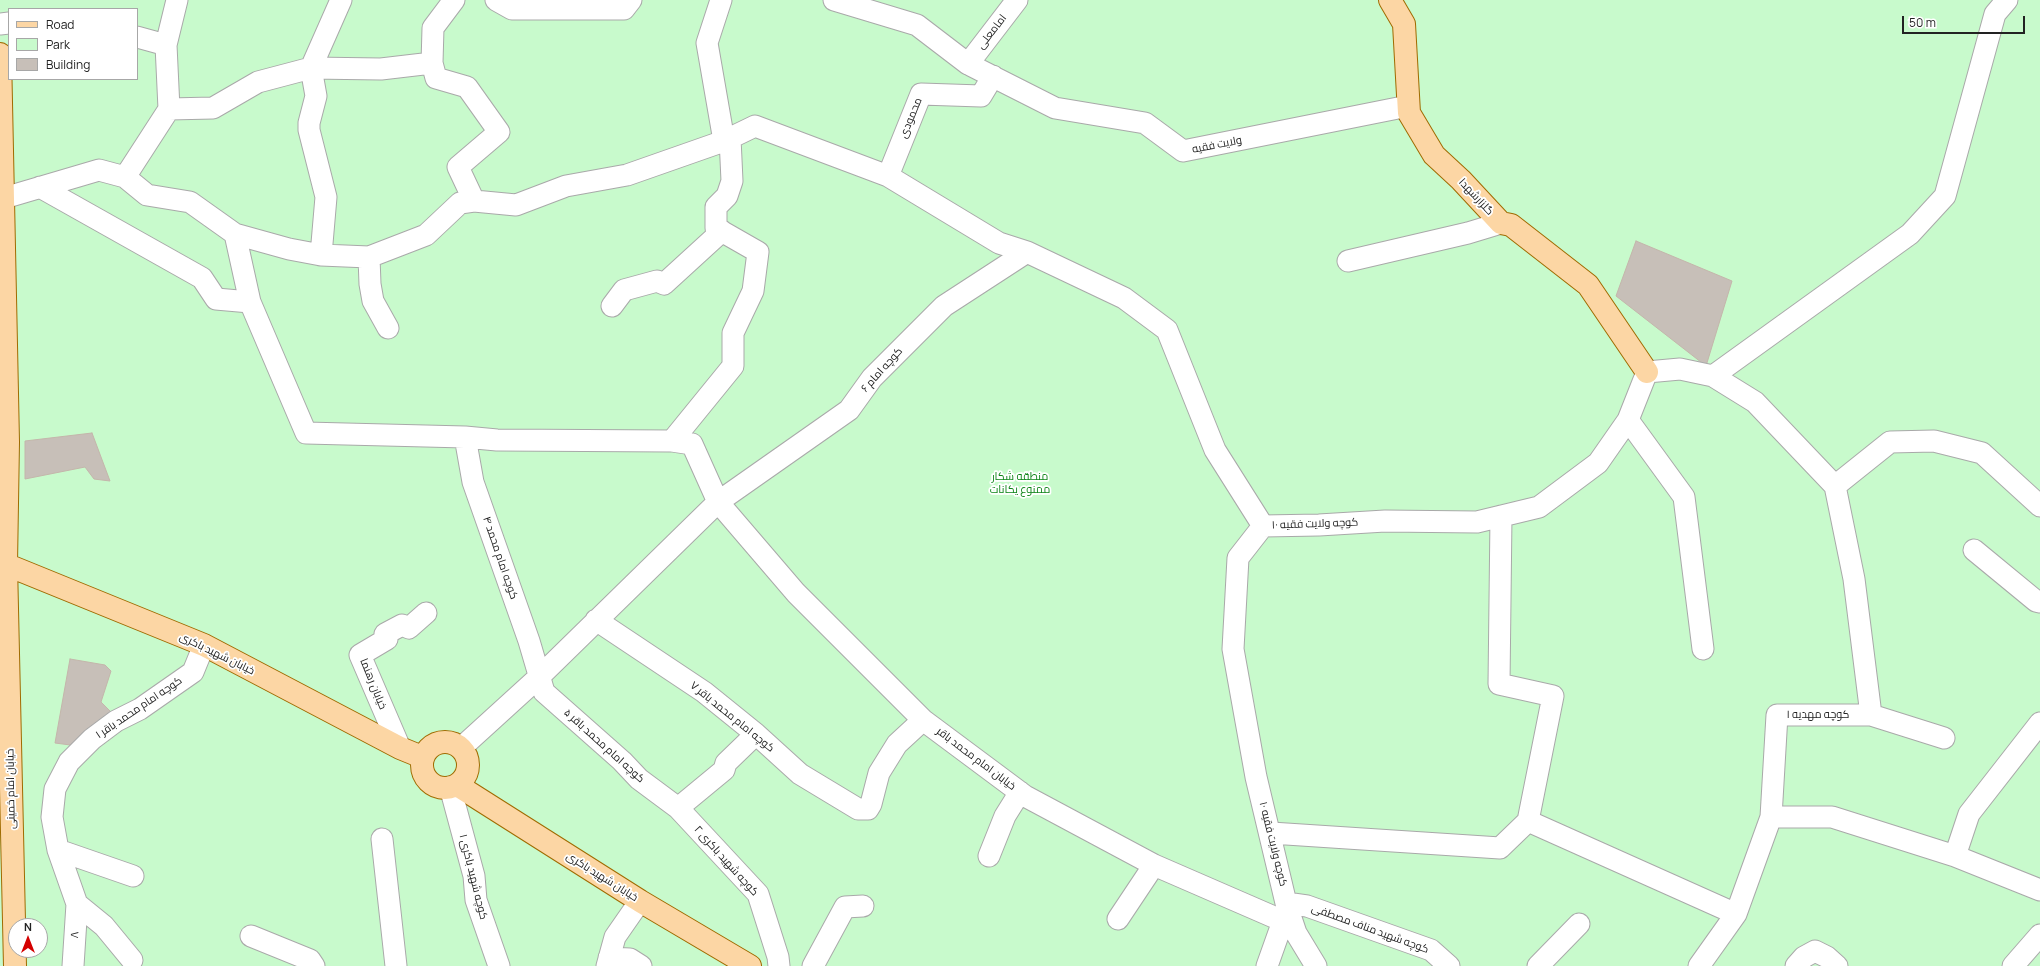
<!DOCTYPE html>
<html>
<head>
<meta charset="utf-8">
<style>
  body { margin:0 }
  #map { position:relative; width:2040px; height:966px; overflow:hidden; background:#f2efe9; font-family:Manrope,sans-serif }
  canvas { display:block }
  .legend { position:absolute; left:8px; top:8px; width:130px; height:72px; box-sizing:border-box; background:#fff; border:1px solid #a7a7a7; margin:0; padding:5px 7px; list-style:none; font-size:12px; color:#222 }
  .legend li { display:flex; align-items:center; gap:8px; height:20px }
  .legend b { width:20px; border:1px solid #a7a7a7 }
  .north { position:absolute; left:8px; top:918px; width:40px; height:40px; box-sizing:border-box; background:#fff; border:1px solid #a7a7a7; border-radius:50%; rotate:0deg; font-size:11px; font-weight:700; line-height:16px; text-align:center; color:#222 }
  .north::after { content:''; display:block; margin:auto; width:14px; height:18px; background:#d40000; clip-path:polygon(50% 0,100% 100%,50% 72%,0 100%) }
  .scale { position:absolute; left:1902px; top:16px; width:123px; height:18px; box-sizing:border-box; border:2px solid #222; border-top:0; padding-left:5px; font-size:12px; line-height:14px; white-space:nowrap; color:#222; -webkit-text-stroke:3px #fff; paint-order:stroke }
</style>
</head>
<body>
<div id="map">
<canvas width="2040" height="966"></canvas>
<ul class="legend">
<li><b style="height:5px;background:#fcd6a4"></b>Road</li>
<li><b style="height:11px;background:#c8facc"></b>Park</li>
<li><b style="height:11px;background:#c7bfb8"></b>Building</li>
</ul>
<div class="north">N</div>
<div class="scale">50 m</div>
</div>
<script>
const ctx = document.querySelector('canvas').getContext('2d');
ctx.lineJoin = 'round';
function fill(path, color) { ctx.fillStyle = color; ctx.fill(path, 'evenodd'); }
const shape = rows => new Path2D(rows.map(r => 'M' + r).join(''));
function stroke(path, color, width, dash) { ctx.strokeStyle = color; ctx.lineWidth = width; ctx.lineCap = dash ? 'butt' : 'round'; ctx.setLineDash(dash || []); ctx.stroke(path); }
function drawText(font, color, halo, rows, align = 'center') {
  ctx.font = font + ' Manrope,Cairo,sans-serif'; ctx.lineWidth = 3.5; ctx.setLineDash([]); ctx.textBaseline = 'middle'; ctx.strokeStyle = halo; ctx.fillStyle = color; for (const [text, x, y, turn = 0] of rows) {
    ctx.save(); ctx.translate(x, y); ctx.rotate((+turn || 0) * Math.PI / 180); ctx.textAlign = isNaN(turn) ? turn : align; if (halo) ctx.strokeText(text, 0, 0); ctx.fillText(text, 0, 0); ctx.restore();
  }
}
const park = shape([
  [0,0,2040,0,2040,966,0,966],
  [9,9,137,9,137,79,9,79],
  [16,926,40,926,40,950,16,950]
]);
const building = shape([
  [1636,241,1732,281,1706,366,1616,296,1636,241],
  [92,433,110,481,94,479,85,467,25,479,25,441,92,433],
  [70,659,105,665,111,671,101,702,113,714,78,746,55,743,70,659]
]);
const minor = shape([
  [496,0,512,9,624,9,631,0],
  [721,0,707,43,724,141],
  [834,0,917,25,968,64,1055,108,1145,123,1183,151,1408,106],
  [0,24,9,23],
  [137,37,166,45],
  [432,63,433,28,454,0],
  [968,64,1017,0],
  [169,109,213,108,258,82,311,68,381,69,432,63,436,78,467,87,499,132,458,167,474,201],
  [888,176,921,94,981,96,993,76],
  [125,177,169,109,166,45,177,0],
  [40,187,202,278,216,299,250,302],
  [4,198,99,170,125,177,147,195,190,202,235,234,250,302,306,433,465,437,497,440,672,441,692,444,718,502,796,593,923,720,1025,796,1154,865,1283,921,1296,933],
  [235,234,289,249,321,255,369,257,426,235,460,203,474,201,516,205,566,186,627,175,724,141,755,126,888,176,999,243,1027,252,1124,298,1167,330,1215,450,1263,526],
  [321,255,326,197,309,130,309,123,316,96,311,68,341,0],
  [369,257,370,284,373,301,388,328],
  [1348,261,1468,233,1501,223],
  [612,306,624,290,657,281,664,284,722,231],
  [1713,376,1910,234,1945,196,1995,14,2007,0],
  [1628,420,1684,497,1703,649],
  [465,437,473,482,529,641,544,692,622,761,639,779,678,808,758,894,778,957,779,966],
  [672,441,733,366,733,333,753,291,758,252,716,228,716,207,727,196,732,181,730,138],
  [1501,516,1499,684,1553,696,1528,821],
  [1974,550,2036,601,2040,602],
  [596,620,704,692,756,734,800,774,858,809,868,809,871,804,879,773,897,744,923,720],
  [1871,715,1944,738],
  [400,748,360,655,387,639,385,634,402,625,409,628,426,613],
  [461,748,539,677,718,502,849,410,872,378,944,306,1027,252],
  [450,787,474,876,476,900,499,966],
  [678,808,724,770,726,763,756,734],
  [1771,817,1832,817,1955,856,2040,890],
  [1271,833,1500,848,1528,821,1736,914],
  [382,839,396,966],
  [58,850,133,876],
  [989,856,1005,816,1020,792],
  [1955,856,1969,814,2040,723],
  [1286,903,1307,906,1431,950,1449,966],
  [77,904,104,926,132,960],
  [1118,919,1154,865],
  [251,936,310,960,314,966],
  [609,958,630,959,641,966],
  [73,966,77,904,58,850,52,817,55,789,69,762,92,739,116,721,140,709,193,672,204,645],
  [607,966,615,937,640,901],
  [813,966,845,907,863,906],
  [1267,966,1283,921],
  [1316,966,1296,933,1286,903,1256,777,1233,649,1238,558,1263,526,1319,525,1385,521,1477,522,1539,507,1598,463,1628,420,1647,372,1680,369,1713,376,1755,402,1835,486,1890,442,1934,441,1982,453,2040,506],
  [1538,966,1579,924],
  [1699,966,1736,914,1771,817,1777,715,1871,715,1854,579,1835,486],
  [1796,966,1804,957,1815,951,1827,957,1837,966],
  [2013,966,2040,935]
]);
const major = shape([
  [1390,0,1404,24,1409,113,1434,155,1461,180,1501,223,1511,225,1588,285,1647,372],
  [0,54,8,442,6,564,15,966],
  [0,562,204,645,400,748,422,757],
  '422 765a23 23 0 1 1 46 0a23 23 0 1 1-46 0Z',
  [457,785,640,901,750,966]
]);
const streetNames = [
  ["امامعلی",992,32,-52],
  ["محمودی",911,118,-68],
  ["ولایت فقیه",1217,145,-11],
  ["گلزارشهدا",1476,197,47],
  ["کوچه امام ۶",882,370,-48],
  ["کوچه ولایت فقیه ۱۰",1315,524,-2],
  ["کوچه امام محمد ۴",500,558,71],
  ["خیابان شهید باکری",217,654,26],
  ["خیابان رهنما",373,684,68],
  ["کوچه امام محمد باقر ۱",139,708,-34],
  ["کوچه مهدیه ۱",1818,715],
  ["کوچه امام محمد باقر ۷",732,717,39],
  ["کوچه امام محمد باقر ۵",604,746,42],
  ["خیابان امام محمد باقر",976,759,37],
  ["خیابان امام خمینی",11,789,-91],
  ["کوچه ولایت فقیه ۱۰",1273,844,76],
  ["کوچه شهید باکری ۲",726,861,48],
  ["کوچه شهید باکری ۱",473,877,76],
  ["خیابان شهید باکری",602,877,32],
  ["کوچه شهید مناف مصطفی",1370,929,20],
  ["۸",75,935,-87]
];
const parkNames = [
  ["منطقه شکار",1020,477],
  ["ممنوع یکانات",1020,490]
];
fill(park, '#c8facc');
fill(building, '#c7bfb8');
stroke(building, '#c4b6ab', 1);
stroke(minor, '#a9a9a9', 23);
stroke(major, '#a06b00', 24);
stroke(minor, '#fff', 21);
stroke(major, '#fcd6a4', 22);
drawText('11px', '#222', '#fff', streetNames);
drawText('11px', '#0c8416', '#fff', parkNames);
</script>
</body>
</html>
